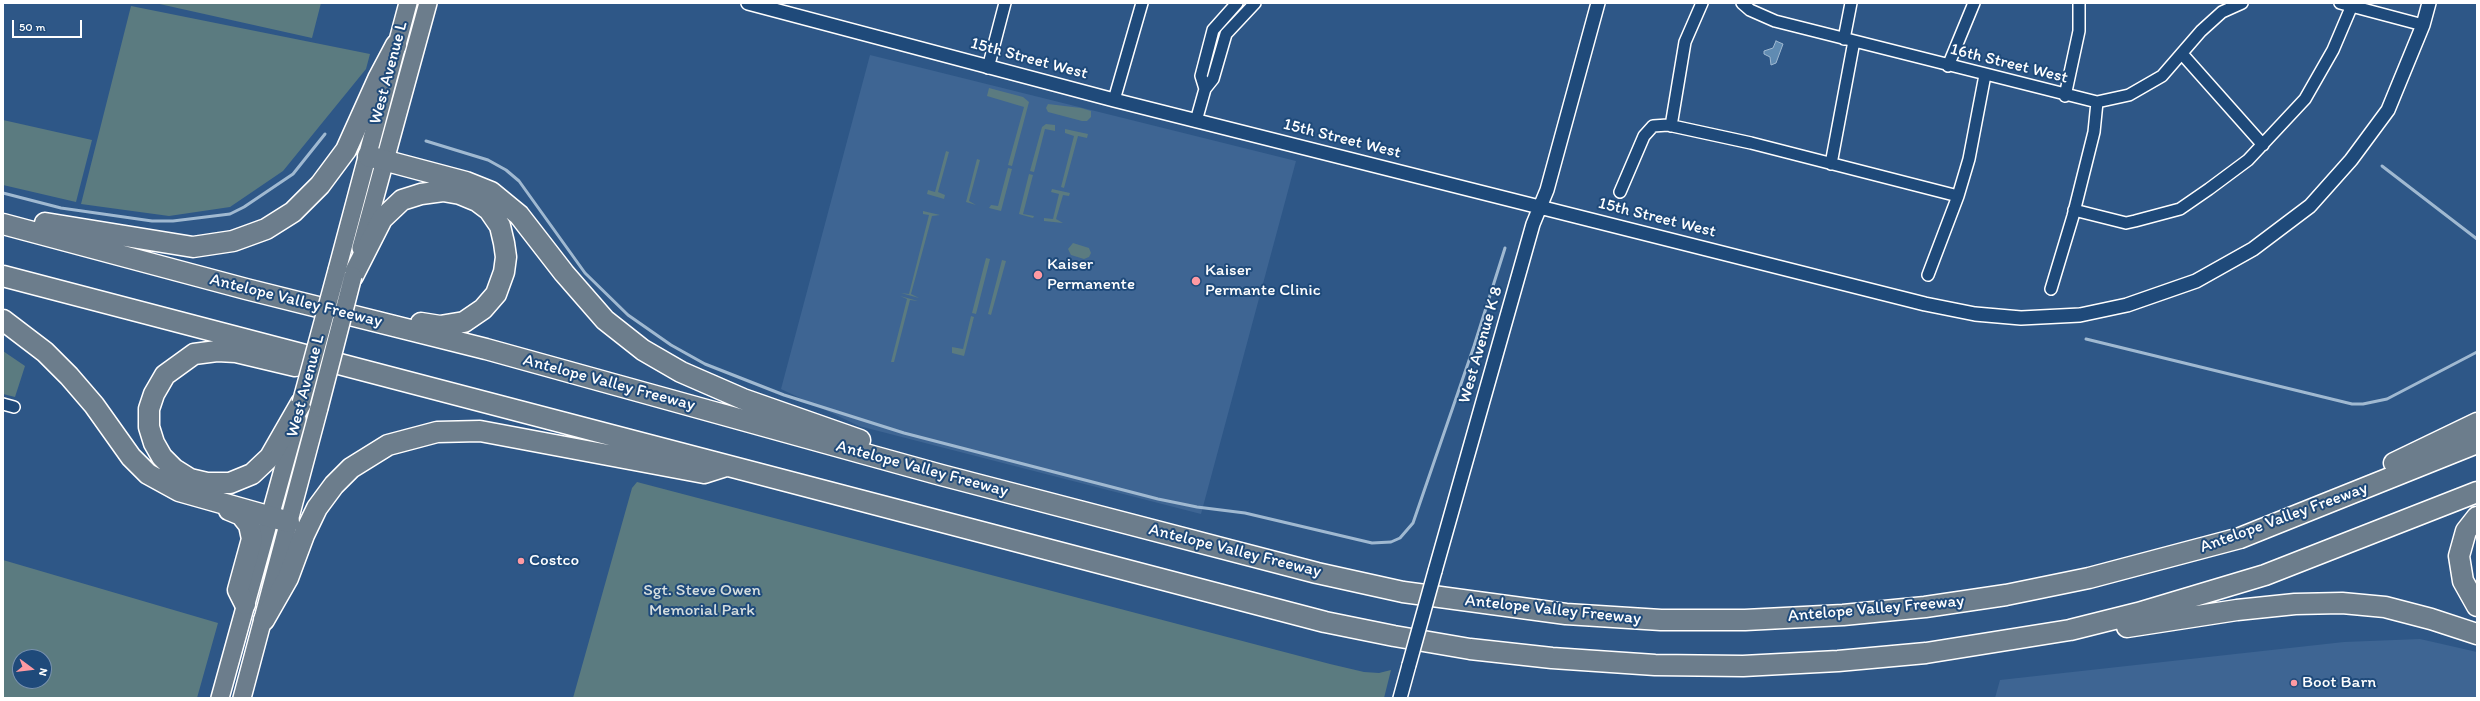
<!DOCTYPE html>
<html>
<head>
<meta charset="utf-8">
<style>
  body { margin:0 }
  #map { position:relative; width:2480px; height:701px; overflow:hidden; background:#2e5787; font-family:Itim,sans-serif }
  canvas { display:block }
  .frame { position:absolute; inset:0; border:4px solid #fff; pointer-events:none }
  .north { position:absolute; left:12px; top:649px; width:40px; height:40px; box-sizing:border-box; background:#1f4a7a; border:1px solid #7992af; border-radius:50%; rotate:105deg; font-size:11px; font-weight:700; line-height:16px; text-align:center; color:#fff }
  .north::after { content:''; display:block; margin:auto; width:14px; height:18px; background:#ff9aa2; clip-path:polygon(50% 0,100% 100%,50% 72%,0 100%) }
  .scale { position:absolute; left:12px; top:20px; width:70px; height:18px; box-sizing:border-box; border:2px solid #fff; border-top:0; padding-left:5px; font-size:12px; line-height:14px; white-space:nowrap; color:#fff; -webkit-text-stroke:3px #1f4a7a; paint-order:stroke }
</style>
</head>
<body>
<div id="map">
<canvas width="2480" height="701"></canvas>
<div class="frame"></div>
<div class="north">N</div>
<div class="scale">50 m</div>
</div>
<script>
const ctx = document.querySelector('canvas').getContext('2d');
ctx.lineJoin = 'round';
function fill(path, color) { ctx.fillStyle = color; ctx.fill(path, 'evenodd'); }
const shape = rows => new Path2D(rows.map(r => 'M' + r).join(''));
function stroke(path, color, width, dash) { ctx.strokeStyle = color; ctx.lineWidth = width; ctx.lineCap = dash ? 'butt' : 'round'; ctx.setLineDash(dash || []); ctx.stroke(path); }
function drawText(font, color, halo, rows, align = 'center') {
  ctx.font = font + ' Itim,sans-serif'; ctx.lineWidth = 4; ctx.setLineDash([]); ctx.textBaseline = 'middle'; ctx.strokeStyle = halo; ctx.fillStyle = color; for (const [text, x, y, turn = 0] of rows) {
    ctx.save(); ctx.translate(x, y); ctx.rotate((+turn || 0) * Math.PI / 180); ctx.textAlign = isNaN(turn) ? turn : align; if (halo) ctx.strokeText(text, 0, 0); ctx.fillText(text, 0, 0); ctx.restore();
  }
}
const built = shape([
  [870,55,1296,161,1201,514,859,426,781,389],
  [2420,639,2477,652,2477,698,1995,698,2000,680,2344,642]
]);
const green = shape([
  [155,3,321,3,312,38],
  [131,6,370,54,366,69,283,171,230,207,169,216,81,204],
  [989,88,1023,97,1029,102,1012,166,1008,165,1024,107,987,96],
  [1048,104,1081,108,1091,111,1091,117,1087,121,1082,121,1048,112,1046,108],
  [3,120,92,140,76,202,3,185],
  [1046,124,1055,125,1055,131,1045,129,1034,172,1030,171,1042,127],
  [1065,129,1088,134,1087,138,1078,136,1064,188,1061,187,1074,136,1065,133],
  [946,151,949,152,938,192,945,195,944,199,927,194,928,190,935,192],
  [977,159,980,160,969,201,976,205,966,202],
  [1008,168,1012,169,1001,211,989,208,991,205,998,206],
  [1029,174,1033,175,1023,214,1034,216,1033,218,1019,214],
  [1052,189,1070,193,1069,196,1063,195,1056,219,1063,223,1044,221,1044,218,1053,219,1059,194,1051,192],
  [923,211,940,215,932,216,911,294,919,298,901,293,909,294,929,215,923,214],
  [1073,243,1089,248,1091,253,1089,257,1084,259,1071,255,1068,249],
  [986,258,990,259,976,314,972,313],
  [1002,260,1006,261,991,315,988,314],
  [900,296,918,301,910,300,894,362,891,362,907,299],
  [971,316,974,317,964,356,952,353,952,347,963,349],
  [3,351,25,366,15,397,3,394],
  [637,482,1330,664,1364,672,1379,673,1391,670,1384,698,573,698,632,488],
  [3,560,218,623,197,698,3,698],
  [20,657,44,657,44,681,20,681]
]);
const water = shape([
  [1776,41,1783,44,1776,63,1771,65,1770,57,1764,54,1764,51,1773,48,1776,41]
]);
const stream = shape([
  [426,141,488,160,506,170,519,181,585,273,628,315,671,345,705,364,784,395,904,433,1158,499,1197,507,1245,513,1372,543,1391,542,1400,538,1413,523,1474,346,1505,248],
  [2382,166,2477,239],
  [3,193,61,208,152,221,173,221,230,214,244,207,293,174,325,134],
  [2086,339,2352,404,2363,404,2387,399,2477,352]
]);
const minor = shape([
  [1742,3,1750,10,1775,21,2097,102,2129,95,2162,76,2201,31,2222,12,2242,3],
  [2340,3,2423,25],
  [1844,39,1851,3],
  [2183,55,2263,145],
  [1948,66,1974,3],
  [988,68,1005,3],
  [1205,89,1201,76,1213,30,1237,3],
  [2065,96,2079,31,2079,3],
  [1114,100,1142,3],
  [1196,121,1205,89,1213,79,1226,34,1255,3],
  [1671,126,1685,42,1702,3],
  [1831,164,1854,41],
  [1620,192,1644,136,1653,126,1668,125,1751,143,1958,196],
  [2074,210,2126,223,2135,221,2180,209,2209,189,2248,160,2305,99,2333,50,2353,3],
  [1928,275,1958,196,1969,159,1985,75],
  [2051,289,2073,216,2094,132,2097,102],
  [3,404,14,407]
]);
const tertiary = shape([
  [748,3,1114,100,1925,304,1975,314,2021,318,2080,315,2127,305,2196,281,2253,249,2310,206,2351,160,2388,110,2423,25,2429,3],
  [1435,571,1533,224,1547,190,1598,3],
  [1400,698,1409,665]
]);
const primary = shape([
  [361,248,428,3],
  [337,270,408,3],
  [220,698,297,419],
  [242,698,319,408]
]);
const motorway = shape([
  [368,156,466,182,491,192,519,215,564,273,605,320,643,350,681,372,743,399,860,440],
  [45,223,193,247,233,241,266,229,293,212,320,185,346,150,378,79,396,45],
  [3,224,246,289,486,349,941,475,1317,573,1403,592,1566,614,1661,620,1745,620,1843,615,1925,607,2006,595,2089,578,2240,538,2477,443],
  [3,276,1325,622,1394,636,1470,649,1552,658,1655,665,1743,666,1838,661,1926,653,2070,630,2138,613,2265,575,2477,492],
  [353,276,382,219,402,200,421,194,443,191,460,194,477,201,489,210,500,226,504,243,506,257,504,272,496,294,483,309,464,322,440,326,421,323],
  [3,320,45,352,69,376,94,405,131,457,148,474,179,491,289,522],
  [295,366,236,352,217,351,194,354,165,375,154,394,149,409,149,427,154,443,162,457,174,469,190,479,207,483,230,483,252,474,270,457,301,403],
  [2394,463,2477,423],
  [229,510,241,515,249,525,252,539,238,590,245,604],
  [2477,517,2466,531,2459,556,2463,581,2477,606],
  [264,620,288,578,304,535,317,508,334,485,351,468,388,445,437,432,480,431,704,473,726,466],
  [2127,627,2237,610,2295,604,2342,603,2385,607,2431,619,2477,634]
]);
const tertiaryBridge = shape([
  [1409,665,1435,571]
]);
const primaryBridge = shape([
  [301,403,337,270],
  [319,408,353,276]
]);
const markers = [
  [1038,275,5,"#ff9aa2"],
  [1196,281,5,"#ff9aa2"],
  [521,561,4,"#ff9aa2"],
  [2294,683,4,"#ff9aa2"]
];
const streetNames = [
  ["15th Street West",1029,59,15],
  ["16th Street West",2009,64,14],
  ["West Avenue L",389,73,-75],
  ["15th Street West",1342,139,14],
  ["15th Street West",1657,218,14],
  ["Antelope Valley Freeway",296,301,14],
  ["West Avenue K 8",1481,345,-74],
  ["Antelope Valley Freeway",609,383,15],
  ["West Avenue L",306,386,-75],
  ["Antelope Valley Freeway",922,469,15],
  ["Antelope Valley Freeway",2284,518,-20],
  ["Antelope Valley Freeway",1235,551,14],
  ["Antelope Valley Freeway",1876,609,-5],
  ["Antelope Valley Freeway",1553,610,6]
];
const poiNames = [
  ["Kaiser",1047,265],
  ["Permanente",1047,285],
  ["Kaiser",1205,271],
  ["Permante Clinic",1205,291],
  ["Costco",529,561],
  ["Boot Barn",2302,683]
];
const parkNames = [
  ["Sgt. Steve Owen",702,591],
  ["Memorial Park",702,611]
];
fill(built, '#3e6593');
fill(green, '#5b7b80');
fill(water, '#608bb2');
stroke(water, '#a0b9d1', 1);
stroke(stream, '#a0b9d1', 3);
stroke(minor, '#fff', 14);
stroke(tertiary, '#fff', 16);
stroke(primary, '#fff', 20);
stroke(motorway, '#fff', 23);
stroke(minor, '#1f4a7a', 11);
stroke(tertiary, '#1f4a7a', 13);
stroke(primary, '#6c7d8c', 17);
stroke(motorway, '#6c7d8c', 20);
stroke(tertiaryBridge, '#fff', 16, []);
stroke(primaryBridge, '#fff', 20, []);
stroke(tertiaryBridge, '#1f4a7a', 13);
stroke(primaryBridge, '#6c7d8c', 17);
for (const [x, y, r, color] of markers) { const dot = new Path2D(); dot.arc(x, y, r, 0, 2 * Math.PI); ctx.fillStyle = color; ctx.fill(dot); stroke(dot, '#1f4a7a', 1.5); }
drawText('17px', '#fff', '#1f4a7a', streetNames);
drawText('17px', '#fff', '#1f4a7a', poiNames, 'left');
drawText('17px', '#d6dedf', '#1f4a7a', parkNames);
</script>
</body>
</html>
